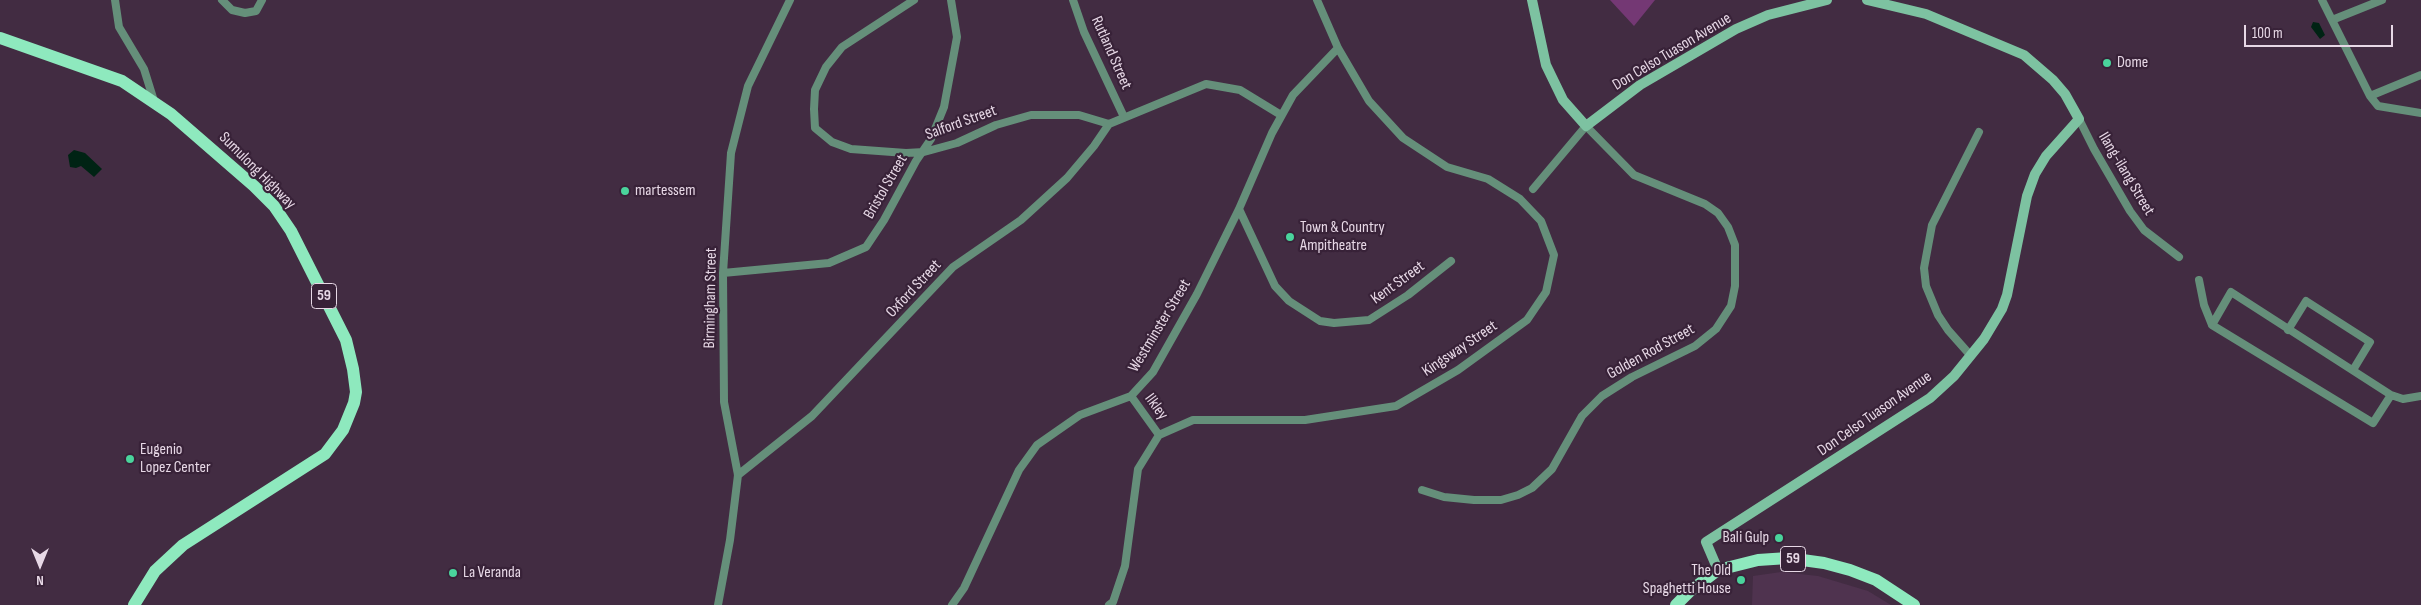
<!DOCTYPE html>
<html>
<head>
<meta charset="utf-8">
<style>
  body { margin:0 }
  #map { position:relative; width:2421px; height:605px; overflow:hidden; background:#422c42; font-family:"Sofia Sans Condensed",sans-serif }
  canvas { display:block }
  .north { position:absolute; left:15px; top:540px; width:50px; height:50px; -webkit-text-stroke:4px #382238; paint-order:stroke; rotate:180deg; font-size:14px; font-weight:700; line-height:20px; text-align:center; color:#e7d8e6 }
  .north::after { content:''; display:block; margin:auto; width:18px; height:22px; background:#e7d8e6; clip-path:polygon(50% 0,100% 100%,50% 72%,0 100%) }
  .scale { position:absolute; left:2244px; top:25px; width:149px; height:22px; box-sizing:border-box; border:2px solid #e7d8e6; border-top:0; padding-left:6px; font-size:15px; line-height:18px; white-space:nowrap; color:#e7d8e6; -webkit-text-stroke:4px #382238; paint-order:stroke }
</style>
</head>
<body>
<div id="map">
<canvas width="2421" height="605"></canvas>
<div class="north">N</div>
<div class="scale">100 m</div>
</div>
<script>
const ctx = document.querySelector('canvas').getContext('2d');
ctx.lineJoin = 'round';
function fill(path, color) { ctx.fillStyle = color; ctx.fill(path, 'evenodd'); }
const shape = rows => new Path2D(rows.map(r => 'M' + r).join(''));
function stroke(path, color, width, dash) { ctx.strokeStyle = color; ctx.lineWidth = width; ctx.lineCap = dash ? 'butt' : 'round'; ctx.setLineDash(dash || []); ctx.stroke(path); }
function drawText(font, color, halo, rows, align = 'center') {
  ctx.font = font + ' "Sofia Sans Condensed",sans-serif'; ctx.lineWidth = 4.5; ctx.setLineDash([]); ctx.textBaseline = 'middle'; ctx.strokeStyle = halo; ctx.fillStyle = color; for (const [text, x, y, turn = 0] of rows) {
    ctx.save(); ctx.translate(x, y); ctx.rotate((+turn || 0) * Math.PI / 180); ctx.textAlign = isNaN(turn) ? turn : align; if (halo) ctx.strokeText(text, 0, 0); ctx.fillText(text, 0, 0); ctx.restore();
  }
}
const built = shape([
  [1781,572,1818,576,1868,591,1891,605,1752,605,1753,576]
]);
const green = shape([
  [1610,0,1655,0,1634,26]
]);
const water = shape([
  [2313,22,2319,23,2325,35,2320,39,2311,27],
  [74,150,85,153,102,169,94,177,81,166,76,168,70,167,68,155]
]);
const street = shape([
  [115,0,119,27,144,69,154,101],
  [222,0,232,10,245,13,256,11,262,0],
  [914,0,842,47,826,67,815,90,814,109,815,128,832,142,851,149,906,153,924,152,957,143,996,125,1031,115,1079,115,1109,124,1206,84,1240,90,1281,115],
  [1073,0,1084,32,1124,117],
  [2322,0,2370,96,2378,106,2421,113],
  [2332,20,2382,0],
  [2370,96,2421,75],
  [2079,119,2094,149,2130,211,2144,230,2179,257],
  [1239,209,1275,286,1289,301,1320,321,1334,323,1369,320,1408,295,1451,261],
  [723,273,829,263,866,247,884,220,916,161,931,139,944,107,957,37,951,0],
  [2199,280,2204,305,2212,325,2373,423,2391,395,2403,399,2421,396],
  [2212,325,2231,292,2391,395],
  [2288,330,2306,301,2370,342,2353,370],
  [1971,356,1948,330,1938,315,1926,286,1924,268,1932,225,1979,132],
  [1131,396,1159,435],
  [738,475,812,416,953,267,1021,220,1067,178,1094,146,1109,124],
  [1422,490,1444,497,1474,500,1501,500,1518,495,1532,488,1552,469,1582,416,1602,396,1632,377,1695,346,1716,329,1731,306,1735,286,1735,245,1728,227,1718,213,1705,204,1634,175,1586,126,1533,189],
  [718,605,730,540,738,475,724,402,723,273,731,153,748,86,790,0],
  [952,605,964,588,1019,470,1037,445,1080,415,1131,396,1153,372,1197,294,1239,209,1272,133,1293,95,1338,48],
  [1109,605,1113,602,1125,566,1138,469,1159,435,1193,420,1305,420,1396,406,1458,370,1527,320,1546,292,1554,255,1541,221,1520,199,1488,179,1447,167,1403,138,1369,101,1338,48,1317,0]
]);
const secondary = shape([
  [1532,0,1546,65,1563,100,1586,126,1640,85,1736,29,1768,15,1827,0],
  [1718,570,1706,542,1930,398,1954,376,1984,339,2002,309,2007,295,2027,196,2035,174,2046,156,2079,119,2065,94,2053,80,2024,55,1926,14,1867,0]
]);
const primary = shape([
  [0,38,122,81,171,114,254,186,274,206,291,231,346,340,353,369,356,392,354,403,343,430,325,454,183,545,155,571,134,605],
  [1676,605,1690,591,1718,570,1758,560,1788,558,1824,563,1850,570,1876,580,1914,605]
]);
const markers = [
  [2107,63,5,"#4ad49c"],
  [625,191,5,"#4ad49c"],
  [1290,237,5,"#4ad49c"],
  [130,459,5,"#4ad49c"],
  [1779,538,5,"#4ad49c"],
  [453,573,5,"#4ad49c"],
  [1741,580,5,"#4ad49c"]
];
const shields = [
  [324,296,25],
  [1793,559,25]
];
const shieldNames = [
  ["59",324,296],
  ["59",1793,559]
];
const streetNames = [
  ["Don Celso Tuason Avenue",1672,52,-31],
  ["Rutland Street",1111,53,66],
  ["Salford Street",961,123,-20],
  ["Sumulong Highway",257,171,45],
  ["Ilang-ilang Street",2126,174,59],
  ["Bristol Street",886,187,-60],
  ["Kent Street",1398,283,-36],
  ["Oxford Street",914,289,-47],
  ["Birmingham Street",711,298,-89],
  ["Westminster Street",1160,326,-59],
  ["Kingsway Street",1460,349,-34],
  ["Golden Rod Street",1651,352,-29],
  ["Ilkley",1156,407,54],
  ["Don Celso Tuason Avenue",1875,414,-35]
];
const poiNames = [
  ["Dome",2117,63],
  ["martessem",635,191],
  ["Town & Country",1300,228],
  ["Ampitheatre",1300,246],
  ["Eugenio",140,450],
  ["Lopez Center",140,468],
  ["Bali Gulp",1769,538,"right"],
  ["The Old",1731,571,"right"],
  ["Spaghetti House",1731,589,"right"],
  ["La Veranda",463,573]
];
fill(built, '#4f334f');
fill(green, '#743874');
fill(water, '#002314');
stroke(street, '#658f7a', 8);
stroke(secondary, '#7dc2a1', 10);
stroke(primary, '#8ee9be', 12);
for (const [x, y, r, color] of markers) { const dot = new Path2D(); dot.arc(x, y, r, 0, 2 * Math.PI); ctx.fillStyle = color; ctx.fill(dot); stroke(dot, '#382238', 2); }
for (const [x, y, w] of shields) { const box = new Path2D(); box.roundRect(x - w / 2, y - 12.5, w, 25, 4); ctx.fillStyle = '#382238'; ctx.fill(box); stroke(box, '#e7d8e6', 1); }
drawText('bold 15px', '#e7d8e6', null, shieldNames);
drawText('16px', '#e7d8e6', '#382238', streetNames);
drawText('16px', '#e7d8e6', '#382238', poiNames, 'left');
</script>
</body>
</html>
